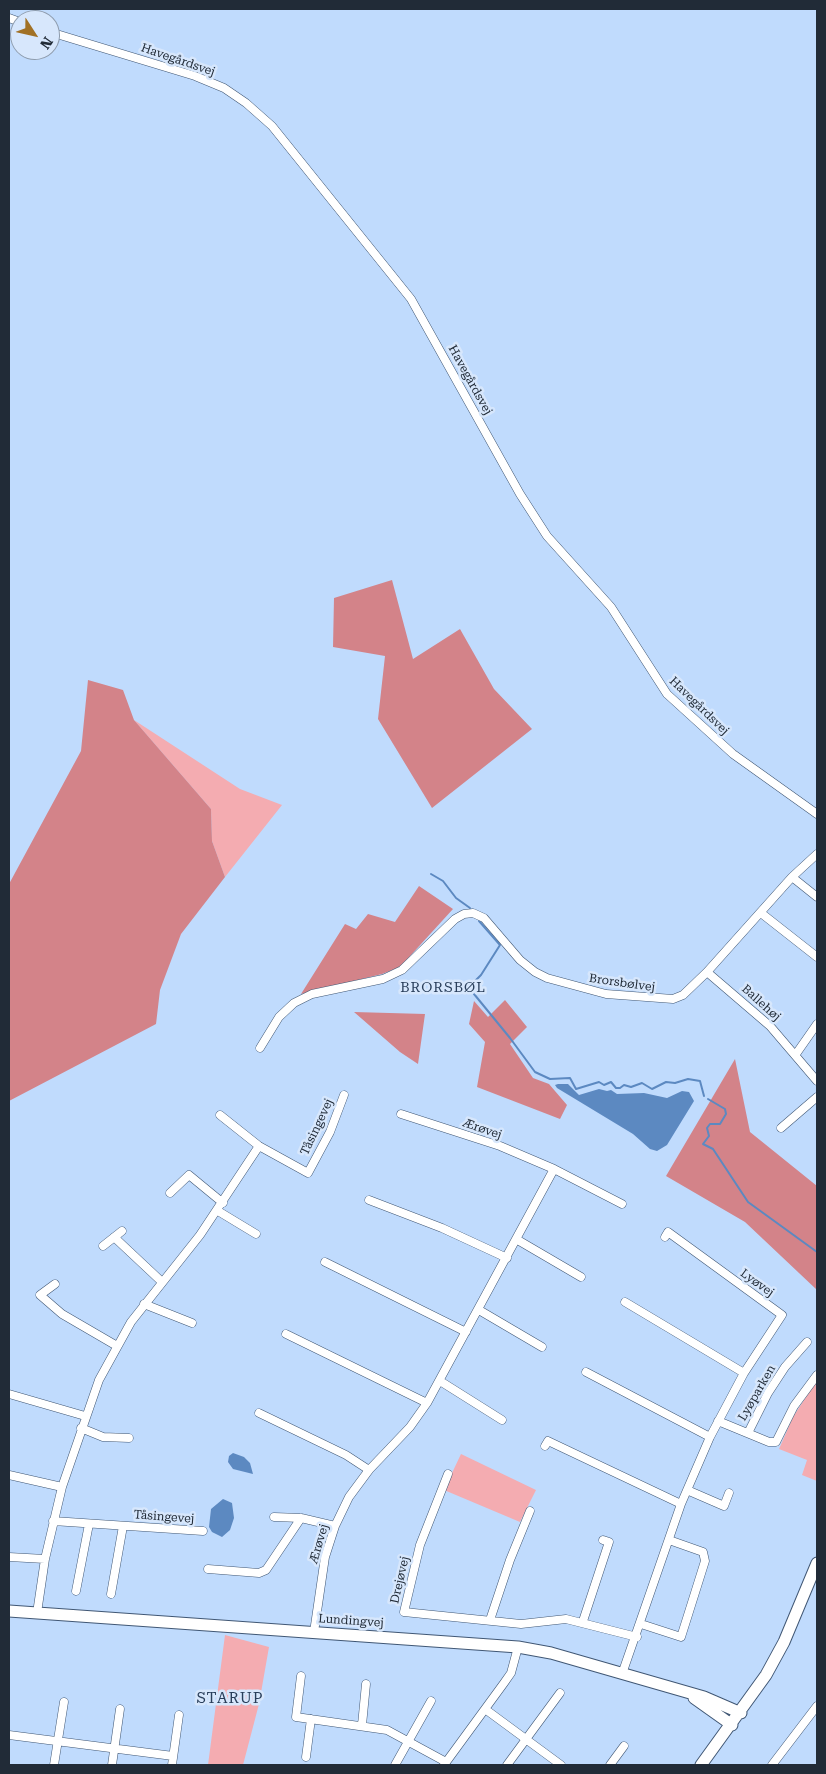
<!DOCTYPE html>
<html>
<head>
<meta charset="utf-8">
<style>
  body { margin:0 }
  #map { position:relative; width:826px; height:1774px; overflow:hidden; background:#c0dbfd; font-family:"Roboto Serif",serif }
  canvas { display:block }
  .frame { position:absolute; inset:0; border:10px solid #212b37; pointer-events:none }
  .north { position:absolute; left:10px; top:10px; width:50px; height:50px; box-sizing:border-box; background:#d7e7fc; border:1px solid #8e9cad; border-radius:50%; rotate:125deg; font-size:14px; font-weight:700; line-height:20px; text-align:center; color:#212b37 }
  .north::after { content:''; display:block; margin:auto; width:18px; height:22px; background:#a17125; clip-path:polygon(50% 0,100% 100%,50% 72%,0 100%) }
</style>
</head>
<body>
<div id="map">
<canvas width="826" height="1774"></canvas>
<div class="frame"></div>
<div class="north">N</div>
</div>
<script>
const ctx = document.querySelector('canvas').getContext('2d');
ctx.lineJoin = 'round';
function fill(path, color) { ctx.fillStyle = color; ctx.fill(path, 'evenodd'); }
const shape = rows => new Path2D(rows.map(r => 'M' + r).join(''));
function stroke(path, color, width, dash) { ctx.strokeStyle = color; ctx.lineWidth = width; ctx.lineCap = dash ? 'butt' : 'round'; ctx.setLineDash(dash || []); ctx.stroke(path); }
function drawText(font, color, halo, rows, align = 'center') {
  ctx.font = font + ' "Roboto Serif",serif'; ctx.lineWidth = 5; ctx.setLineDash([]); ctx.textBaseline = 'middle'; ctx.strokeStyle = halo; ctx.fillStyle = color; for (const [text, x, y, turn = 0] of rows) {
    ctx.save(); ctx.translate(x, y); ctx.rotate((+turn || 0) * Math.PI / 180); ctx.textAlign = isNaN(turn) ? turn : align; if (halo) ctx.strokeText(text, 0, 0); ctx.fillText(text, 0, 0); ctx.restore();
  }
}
const green = shape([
  [134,720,240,789,282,805,225,877,212,841,211,809],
  [817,1380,817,1481,802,1475,807,1460,779,1449,793,1417],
  [461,1454,536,1490,520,1522,444,1490],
  [225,1635,269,1647,259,1704,243,1765,208,1765]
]);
const forest = shape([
  [392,580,413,659,460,629,494,689,532,729,432,808,378,719,385,656,333,647,334,598],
  [88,680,123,690,134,720,211,809,212,841,225,877,181,934,160,990,156,1024,9,1101,9,884,81,751],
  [419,886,453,909,400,967,382,974,301,994,345,924,356,929,368,914,395,922],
  [505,1000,527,1027,510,1044,533,1078,549,1084,567,1105,560,1119,477,1087,485,1042,469,1024,474,1001,488,1017],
  [354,1012,425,1014,418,1064,400,1052],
  [735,1059,750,1132,817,1186,817,1290,745,1222,666,1176]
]);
const water = shape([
  [558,1084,568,1084,579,1095,599,1089,607,1091,611,1090,617,1094,644,1093,667,1098,682,1091,689,1092,694,1101,667,1145,657,1151,650,1149,633,1134,557,1088,555,1085],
  [233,1453,244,1457,250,1463,253,1474,233,1469,228,1462,229,1456],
  [223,1499,232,1503,234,1518,230,1530,222,1537,212,1532,209,1527,211,1509]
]);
const stream = shape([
  [431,874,443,881,456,898,470,908],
  [471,985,481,975,500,945,479,921],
  [474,994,510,1038,535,1072,550,1079,570,1078,576,1089,599,1082,604,1085,611,1082,616,1088,620,1088,624,1085,631,1087,642,1083,652,1089,666,1082,675,1083,688,1079,700,1081,704,1096],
  [708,1099,725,1109,726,1114,720,1124,710,1124,707,1128,709,1136,703,1144,713,1149,748,1202,817,1252]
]);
const street = shape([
  [9,18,20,22],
  [50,32,195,76,224,88,246,103,272,126,411,299,520,494,547,536,611,607,667,694,733,754,817,814],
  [792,877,817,897],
  [761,913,817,957],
  [707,972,770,1026,817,1081],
  [260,1048,279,1017,294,1003,312,994,383,979,402,970,455,919,464,914,473,913,484,918,520,960,535,972,547,978,606,994,673,999,683,995,707,972,792,877,817,854],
  [796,1054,817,1024],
  [401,1114,500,1146,554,1169,622,1204],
  [220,1115,259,1146,308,1173,330,1132,344,1095],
  [781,1128,817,1097],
  [170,1193,189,1175,223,1203],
  [369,1200,442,1228,507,1258],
  [218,1211,256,1234],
  [114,1237,162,1282],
  [516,1239,581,1277],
  [103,1246,122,1231],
  [325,1262,466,1332],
  [55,1284,40,1295,62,1314,117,1346],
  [625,1302,744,1373],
  [144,1304,192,1323],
  [479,1310,542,1347],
  [286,1334,427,1403],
  [586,1372,710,1437],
  [440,1381,502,1420],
  [9,1394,85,1416],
  [259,1413,346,1455,369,1470],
  [718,1421,769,1442,776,1442,794,1406,817,1375],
  [81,1428,103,1437,129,1438],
  [748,1433,768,1393,785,1367,807,1342],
  [545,1446,548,1441,681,1504],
  [448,1474,420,1545,404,1612,521,1624,566,1619,637,1637],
  [9,1475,62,1487],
  [687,1490,724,1506,729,1493],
  [274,1517,301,1518,335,1526],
  [53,1521,203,1531],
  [9,1557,45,1559],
  [208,1569,259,1573,266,1570,301,1518],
  [76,1591,89,1524],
  [111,1594,123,1526],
  [37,1613,45,1559,62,1487,99,1380,131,1322,200,1235,259,1146],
  [490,1620,510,1560,530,1511],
  [583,1621,609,1542,603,1540],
  [641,1624,681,1637,688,1615,705,1561,703,1552,669,1540],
  [314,1632,325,1557,335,1526,349,1497,369,1470,410,1427,427,1403,554,1169],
  [622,1674,681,1504,710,1437,744,1373,782,1315,668,1232,665,1237],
  [301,1676,296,1717,387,1730,446,1762],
  [485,1709,561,1765],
  [362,1725,366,1684],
  [9,1735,173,1756],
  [306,1757,311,1719],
  [54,1765,64,1702],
  [112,1765,120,1709],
  [172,1765,179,1715],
  [395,1765,431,1701],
  [444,1765,504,1683,511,1673,518,1647],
  [507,1765,560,1693],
  [610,1765,624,1746],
  [772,1765,817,1706]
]);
const secondary = shape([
  [9,1611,518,1647,551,1653,704,1697,741,1713],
  [694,1698,732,1725],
  [701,1765,766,1675,784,1642,817,1563]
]);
const streetNames = [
  ["Havegårdsvej",178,60,19],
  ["Havegårdsvej",470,380,61],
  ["Havegårdsvej",699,706,44],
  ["Brorsbølvej",622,983,8],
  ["Ballehøj",761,1003,42],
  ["Tåsingevej",317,1127,-65],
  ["Ærøvej",482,1129,19],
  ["Lyøvej",757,1283,36],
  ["Lyøparken",757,1393,-60],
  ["Tåsingevej",164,1517,4],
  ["Ærøvej",319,1544,-74],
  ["Drejøvej",400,1580,-77],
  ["Lundingvej",351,1621,4]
];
const neighbourhoodNames = [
  ["BRORSBØL",443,988]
];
const quarterNames = [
  ["STARUP",230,1699]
];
fill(green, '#f4acb1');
fill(forest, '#d38389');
fill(water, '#5c89c1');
stroke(stream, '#5c89c1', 2);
stroke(street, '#405774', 9);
stroke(secondary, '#405774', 13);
stroke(street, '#fff', 8);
stroke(secondary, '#fff', 11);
drawText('12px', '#212b37', '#d7e7fc', streetNames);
ctx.letterSpacing = '1px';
drawText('14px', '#293e5a', '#d7e7fc', neighbourhoodNames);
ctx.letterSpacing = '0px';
ctx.letterSpacing = '1px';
drawText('15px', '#293e5a', '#d7e7fc', quarterNames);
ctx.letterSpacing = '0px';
</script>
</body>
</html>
